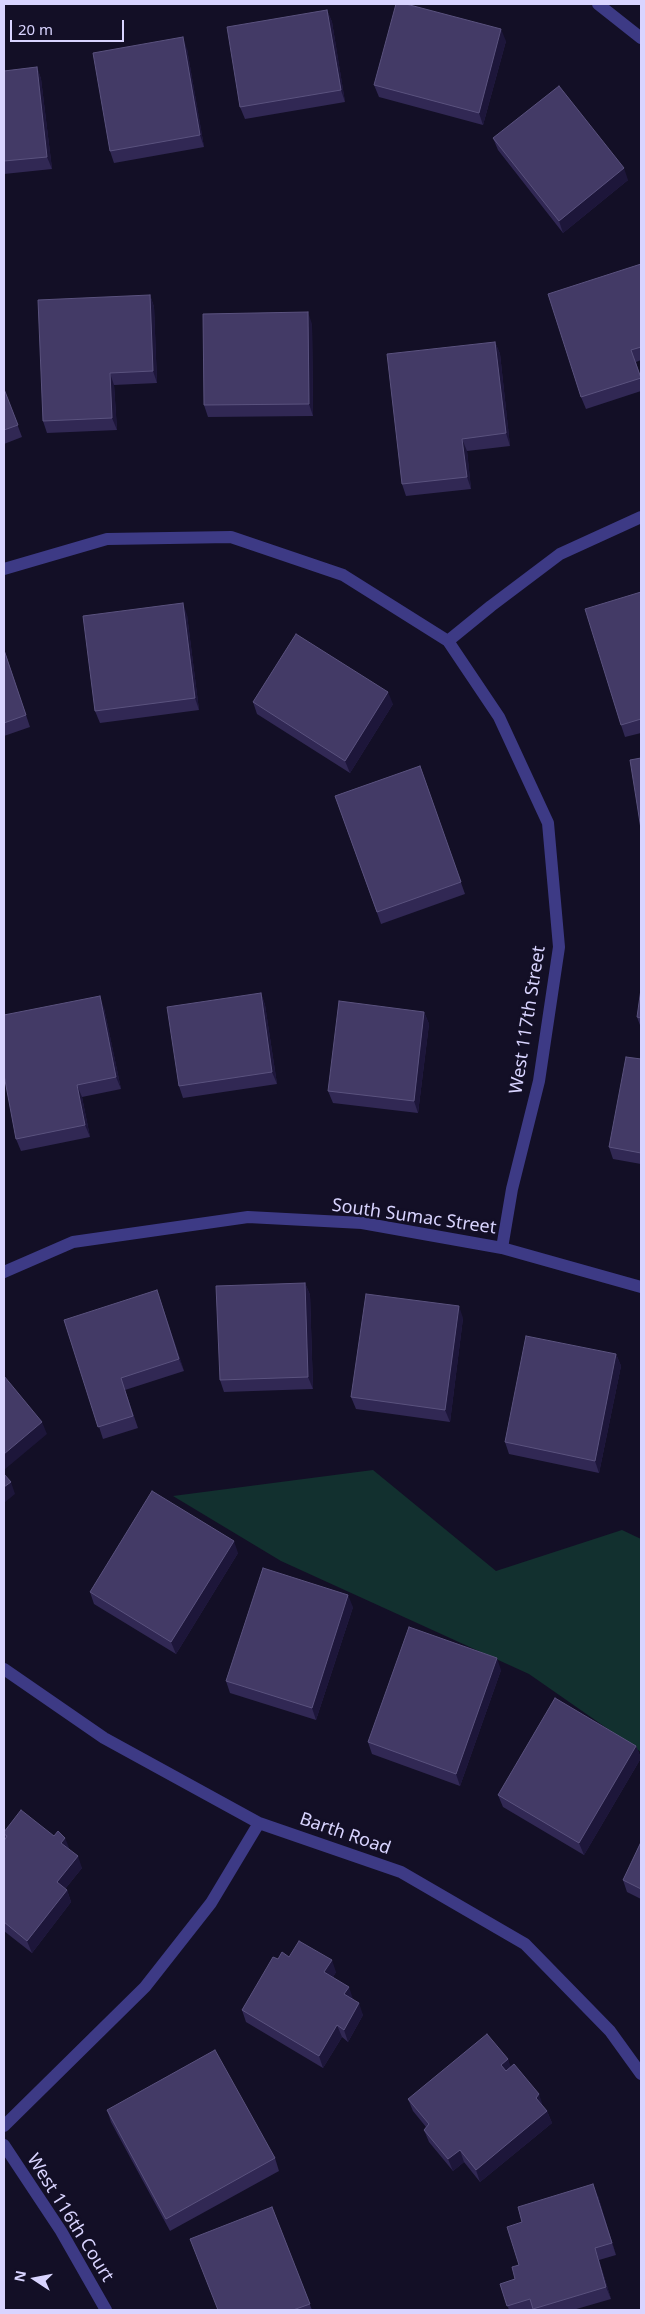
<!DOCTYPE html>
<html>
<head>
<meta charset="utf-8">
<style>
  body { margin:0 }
  #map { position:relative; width:645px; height:2314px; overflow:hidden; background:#130f26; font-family:"Noto Sans",sans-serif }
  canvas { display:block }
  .frame { position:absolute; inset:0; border:5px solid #d9d4ff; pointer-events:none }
  .north { position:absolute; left:10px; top:2254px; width:50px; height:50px; -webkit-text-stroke:4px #130f26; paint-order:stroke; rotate:281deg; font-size:14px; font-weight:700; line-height:20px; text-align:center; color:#d9d4ff }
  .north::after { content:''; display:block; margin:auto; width:18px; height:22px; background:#d9d4ff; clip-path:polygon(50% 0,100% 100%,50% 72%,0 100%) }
  .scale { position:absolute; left:10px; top:20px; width:114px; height:22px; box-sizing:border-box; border:2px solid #d9d4ff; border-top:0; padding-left:6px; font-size:15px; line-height:18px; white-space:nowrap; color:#d9d4ff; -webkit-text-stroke:4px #130f26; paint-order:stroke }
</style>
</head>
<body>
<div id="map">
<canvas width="645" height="2314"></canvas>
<div class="frame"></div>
<div class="north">N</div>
<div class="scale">20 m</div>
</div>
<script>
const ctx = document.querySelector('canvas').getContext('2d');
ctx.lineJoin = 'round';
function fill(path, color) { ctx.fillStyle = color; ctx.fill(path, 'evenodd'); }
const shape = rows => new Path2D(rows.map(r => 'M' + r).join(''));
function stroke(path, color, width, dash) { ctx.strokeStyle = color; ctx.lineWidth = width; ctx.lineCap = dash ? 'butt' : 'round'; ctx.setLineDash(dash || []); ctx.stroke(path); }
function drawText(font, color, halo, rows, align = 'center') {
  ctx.font = font + ' "Noto Sans",sans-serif'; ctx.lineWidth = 5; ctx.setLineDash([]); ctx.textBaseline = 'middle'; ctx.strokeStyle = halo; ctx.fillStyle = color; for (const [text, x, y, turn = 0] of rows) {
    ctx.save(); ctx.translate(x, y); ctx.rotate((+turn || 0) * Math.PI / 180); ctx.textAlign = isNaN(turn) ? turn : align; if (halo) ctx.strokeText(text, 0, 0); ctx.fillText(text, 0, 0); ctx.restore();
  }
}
const green = shape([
  [373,1470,496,1571,622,1530,641,1539,641,1752,529,1674,281,1561,173,1496]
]);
const minor = shape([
  [598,4,641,38],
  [4,569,107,539,231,537,343,575,448,641,499,717,548,823,559,947,539,1081,512,1189,502,1248],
  [448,641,491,606,560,554,641,517],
  [4,1272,73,1242,248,1217,362,1223,502,1248,641,1287],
  [4,1669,104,1738,259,1823,401,1872,525,1944,610,2031,641,2074],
  [4,2126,145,1987,211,1903,259,1823],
  [4,2145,61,2231,106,2310]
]);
const wall = shape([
  [327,10,332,22,345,102,245,119,240,107],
  [506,41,483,125,379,97,374,85],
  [187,49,204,147,114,163,110,151],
  [37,67,41,79,52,169,4,174,4,71],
  [493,138,628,180,563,233,498,150],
  [641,264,641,360,636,362,641,379,641,391,586,409,581,397],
  [150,295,154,307,157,383,114,385,117,430,47,433,43,421],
  [312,324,313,416,208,417,204,405],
  [495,342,500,354,510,446,467,451,471,489,406,496,402,484],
  [4,389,22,437,4,444],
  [641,592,641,733,625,737,621,725],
  [187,615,199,710,100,723,95,711],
  [4,649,30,727,4,736],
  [253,702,393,704,350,773,257,714],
  [420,766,465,894,381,924,335,796],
  [641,989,641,1028,637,1017],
  [261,993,265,1005,277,1084,183,1098,179,1086],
  [104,1008,121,1089,82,1097,90,1137,21,1151,16,1139],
  [424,1012,429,1024,418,1113,333,1103,328,1091],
  [641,1059,641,1164,613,1159,609,1147],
  [305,1283,310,1295,313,1389,224,1392,220,1380],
  [161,1302,184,1371,125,1390,138,1428,103,1439,64,1320],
  [463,1318,450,1422,356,1409,351,1397],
  [616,1354,621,1366,599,1473,509,1454,505,1442],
  [238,1553,176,1654,94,1604,90,1592],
  [353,1607,316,1720,230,1693,226,1681],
  [501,1670,460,1786,372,1754,368,1742],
  [636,1746,641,1758,584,1855,503,1807,498,1795],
  [4,1832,70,1850,82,1868,65,1889,67,1890,71,1902,32,1953,4,1931,4,1841,5,1839],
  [641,1842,641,1899,627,1892,623,1880],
  [289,1957,336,1972,333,1977,353,1999,363,2015,348,2042,342,2037,323,2068,246,2022,242,2010,278,1959],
  [508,2059,510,2067,547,2111,552,2123,480,2182,464,2162,453,2171,429,2142,424,2130,426,2127,413,2111,408,2099],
  [107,2110,275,2158,279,2171,170,2231,111,2122],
  [598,2196,616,2255,599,2260,611,2299,573,2310,509,2310,500,2284,515,2279,519,2265],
  [272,2207,312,2310,218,2310]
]);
const shadedWall = shape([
  [327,10,332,22,345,102,341,90],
  [501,29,506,41,483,125,479,113],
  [183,37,187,49,204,147,200,135],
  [37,67,41,79,52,169,47,157],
  [624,168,628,180,563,233,559,221],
  [150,295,154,307,157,383,153,371],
  [308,312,312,324,313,416,309,404],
  [495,342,500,354,510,446,506,433],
  [110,373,114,385,117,430,112,418],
  [462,439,467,451,471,489,467,477],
  [183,603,187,615,199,710,195,698],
  [388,692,393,704,350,773,345,761],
  [261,993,265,1005,277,1084,272,1072],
  [100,996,104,1008,121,1089,116,1077],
  [424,1012,429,1024,418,1113,414,1101],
  [77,1085,82,1097,90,1137,85,1125],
  [305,1283,310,1295,313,1389,308,1377],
  [157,1290,184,1371,179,1359],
  [459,1306,463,1318,450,1422,445,1410],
  [616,1354,621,1366,599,1473,595,1461],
  [42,1422,47,1434,4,1470,4,1454],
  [11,1482,15,1494,4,1503,4,1487],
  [234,1541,238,1553,176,1654,171,1642],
  [348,1595,353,1607,316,1720,312,1708],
  [497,1658,501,1670,460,1786,456,1774],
  [636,1746,641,1758,584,1855,579,1843],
  [65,1838,70,1850,61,1843],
  [78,1856,82,1868,61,1894,57,1882],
  [67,1890,71,1902,32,1953,27,1941],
  [332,1960,336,1972,329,1984,324,1972],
  [349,1987,353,1999,348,2006,344,1994],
  [359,2003,363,2015,348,2042,344,2030],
  [337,2025,342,2037,323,2068,319,2056],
  [508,2059,512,2071,505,2077,501,2065],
  [539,2094,543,2106,536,2098],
  [547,2111,552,2123,480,2182,476,2170],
  [460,2150,464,2162,453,2171,448,2159],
  [593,2184,598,2196,616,2255,612,2243],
  [595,2248,599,2260,611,2299,606,2287]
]);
const building = shape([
  [396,4,406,4,501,29,479,113,374,85,396,4],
  [327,10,341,90,240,107,227,27,327,10],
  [183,37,200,135,110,151,93,53,183,37],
  [37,67,47,157,4,161,4,71,37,67],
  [559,86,624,168,559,221,493,138,559,86],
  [641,264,641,347,631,350,641,378,581,397,548,294,641,264],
  [150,295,153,371,110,373,112,418,43,421,38,300,150,295],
  [308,312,309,404,204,405,203,314,308,312],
  [495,342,506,433,462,439,467,477,402,484,387,354,495,342],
  [4,389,18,425,4,430,4,389],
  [641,592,641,719,621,725,585,609,641,592],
  [183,603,195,698,95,711,83,616,183,603],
  [296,634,388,692,345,761,253,702,296,634],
  [4,650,26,715,4,723,4,650],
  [641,758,641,829,630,760,641,758],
  [420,766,461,882,377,912,335,796,420,766],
  [641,989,641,1018,637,1017,641,989],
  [261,993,272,1072,179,1086,167,1007,261,993],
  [100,996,116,1077,77,1085,85,1125,16,1139,4,1075,4,1015,100,996],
  [339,1001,424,1012,414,1101,328,1091,339,1001],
  [626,1057,641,1059,641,1153,609,1147,626,1057],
  [305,1283,308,1377,220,1380,216,1286,305,1283],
  [157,1290,179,1359,121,1378,133,1416,98,1427,64,1320,157,1290],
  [366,1294,459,1306,445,1410,351,1397,366,1294],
  [526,1336,616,1354,595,1461,505,1442,526,1336],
  [4,1376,42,1422,4,1454,4,1376],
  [4,1474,11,1482,4,1487,4,1474],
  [152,1491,234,1541,171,1642,90,1592,152,1491],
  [263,1568,348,1595,312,1708,226,1681,263,1568],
  [409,1627,497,1658,456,1774,368,1742,409,1627],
  [555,1698,636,1746,579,1843,498,1795,555,1698],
  [21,1810,54,1836,58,1831,65,1838,61,1843,78,1856,57,1882,67,1890,27,1941,4,1922,4,1841,7,1836,4,1834,4,1832,21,1810],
  [641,1842,641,1889,623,1880,641,1842],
  [299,1941,332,1960,324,1972,349,1987,344,1994,359,2003,344,2030,337,2025,319,2056,242,2010,273,1957,278,1959,282,1952,289,1957,299,1941],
  [487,2034,508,2059,501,2065,506,2071,514,2064,539,2094,536,2098,547,2111,476,2170,460,2150,448,2159,424,2130,429,2124,408,2099,487,2034],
  [215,2050,275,2158,166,2219,107,2110,215,2050],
  [593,2184,612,2243,595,2248,606,2287,533,2309,530,2299,507,2306,500,2284,515,2279,512,2267,519,2265,507,2227,522,2222,518,2207,593,2184],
  [272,2207,310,2304,293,2310,218,2310,190,2239,272,2207]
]);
const streetNames = [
  ["West 117th Street",528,1020,-81],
  ["South Sumac Street",414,1217,8],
  ["Barth Road",345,1834,19],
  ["West 116th Court",70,2218,58]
];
fill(green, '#12302f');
stroke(minor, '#3d3a85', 12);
fill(wall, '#312854');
fill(shadedWall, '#1d163a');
fill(building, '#433a66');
stroke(building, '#5a527e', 1);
drawText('18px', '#d9d4ff', '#130f26', streetNames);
</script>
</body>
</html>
